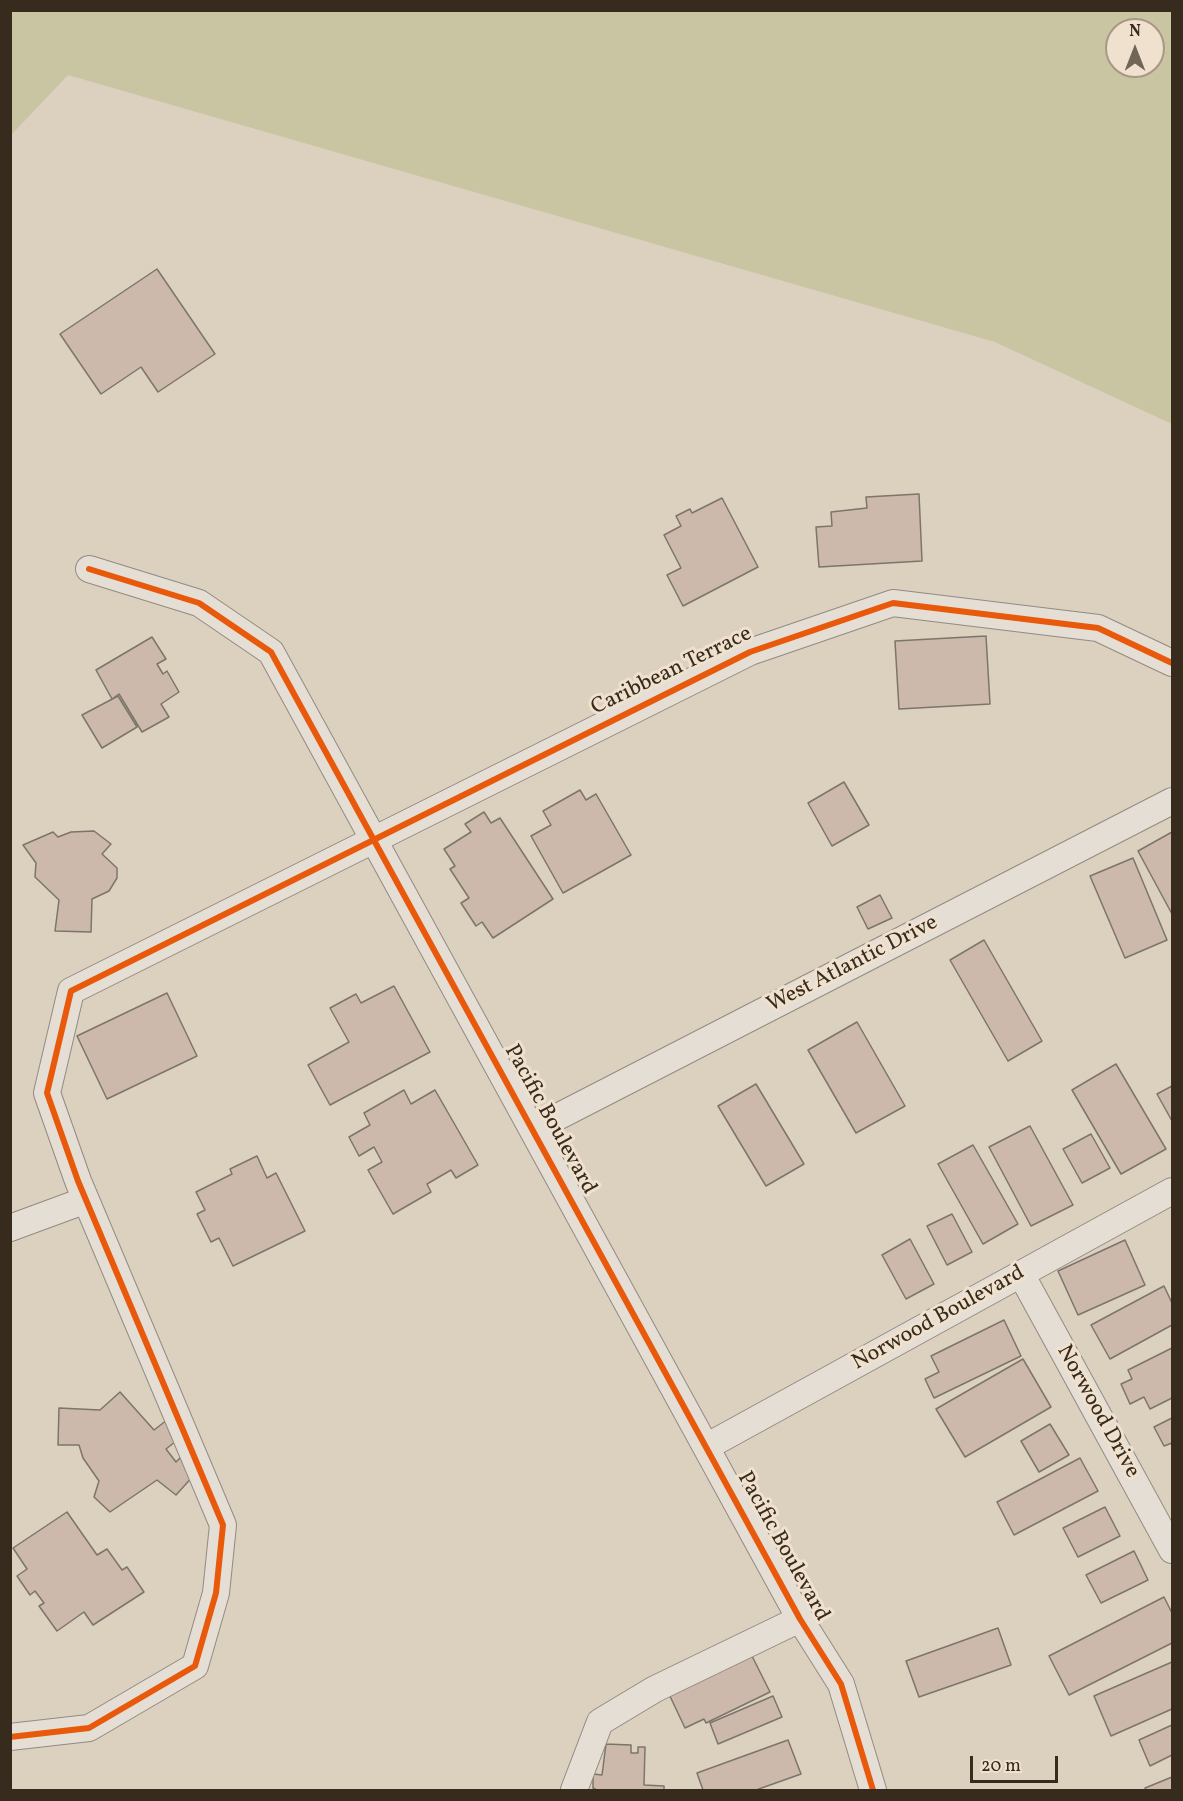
<!DOCTYPE html>
<html>
<head>
<meta charset="utf-8">
<style>
  body { margin:0 }
  #map { position:relative; width:1183px; height:1801px; overflow:hidden; background:#dcd0bf; font-family:Vollkorn,serif }
  canvas { display:block }
  .frame { position:absolute; inset:0; border:12px solid #362b1d; pointer-events:none }
  .north { position:absolute; left:1105px; top:18px; width:60px; height:60px; box-sizing:border-box; background:#f0e1ce; border:2px solid #a69887; border-radius:50%; rotate:0deg; font-size:16px; font-weight:700; line-height:24px; text-align:center; color:#362b1d }
  .north::after { content:''; display:block; margin:auto; width:21px; height:27px; background:#706556; clip-path:polygon(50% 0,100% 100%,50% 72%,0 100%) }
  .scale { position:absolute; left:970px; top:1756px; width:88px; height:27px; box-sizing:border-box; border:3px solid #362b1d; border-top:0; padding-left:8px; font-size:18px; line-height:21px; white-space:nowrap; color:#362b1d; -webkit-text-stroke:4px #f0e1ce; paint-order:stroke }
</style>
</head>
<body>
<div id="map">
<canvas width="1183" height="1801"></canvas>
<div class="frame"></div>
<div class="north">N</div>
<div class="scale">20 m</div>
</div>
<script>
const ctx = document.querySelector('canvas').getContext('2d');
ctx.lineJoin = 'round';
function fill(path, color) { ctx.fillStyle = color; ctx.fill(path, 'evenodd'); }
const shape = rows => new Path2D(rows.map(r => 'M' + r).join(''));
function stroke(path, color, width, dash) { ctx.strokeStyle = color; ctx.lineWidth = width; ctx.lineCap = dash ? 'butt' : 'round'; ctx.setLineDash(dash || []); ctx.stroke(path); }
function drawText(font, color, halo, rows, align = 'center') {
  ctx.font = font + ' Vollkorn,serif'; ctx.lineWidth = 6; ctx.setLineDash([]); ctx.textBaseline = 'middle'; ctx.strokeStyle = halo; ctx.fillStyle = color; for (const [text, x, y, turn = 0] of rows) {
    ctx.save(); ctx.translate(x, y); ctx.rotate((+turn || 0) * Math.PI / 180); ctx.textAlign = isNaN(turn) ? turn : align; if (halo) ctx.strokeText(text, 0, 0); ctx.fillText(text, 0, 0); ctx.restore();
  }
}
const green = shape([
  [11,10,1172,11,1172,424,995,342,68,75,11,135],
  [1117,30,1153,30,1153,66,1117,66]
]);
const building = shape([
  [157,269,215,354,158,392,141,367,101,394,60,334,157,269],
  [919,494,922,561,819,567,816,527,832,526,831,512,867,508,866,497,919,494],
  [722,498,758,567,683,606,667,575,681,568,664,535,681,526,676,516,690,509,692,513,722,498],
  [986,636,990,704,899,709,895,641,986,636],
  [152,637,166,659,157,664,163,674,167,671,179,692,161,704,169,717,142,732,119,694,112,699,96,670,152,637],
  [118,696,137,727,102,748,82,715,118,696],
  [844,782,869,825,832,846,808,803,844,782],
  [580,790,586,800,596,794,631,855,563,893,531,836,551,825,543,811,580,790],
  [484,812,491,823,500,818,553,899,493,938,482,922,476,926,461,903,469,898,450,869,455,866,444,849,471,832,465,824,484,812],
  [94,831,111,844,102,854,117,868,117,878,109,891,92,899,91,932,55,931,59,900,35,877,36,863,23,845,53,832,58,837,71,832,94,831],
  [1172,832,1172,914,1138,851,1172,832],
  [1133,858,1167,940,1125,958,1090,876,1133,858],
  [880,895,892,918,868,929,857,907,880,895],
  [984,940,1042,1041,1008,1061,950,960,984,940],
  [394,986,430,1052,330,1105,308,1065,349,1042,330,1008,356,994,361,1003,394,986],
  [167,993,197,1056,107,1099,77,1036,167,993],
  [857,1022,905,1106,856,1133,808,1050,857,1022],
  [1116,1064,1166,1149,1121,1174,1072,1090,1116,1064],
  [756,1084,804,1164,766,1186,718,1106,756,1084],
  [1172,1086,1172,1121,1157,1094,1172,1086],
  [404,1090,411,1104,435,1090,478,1165,456,1178,451,1170,427,1184,431,1192,393,1214,368,1170,382,1162,374,1147,359,1156,349,1137,370,1125,364,1113,404,1090],
  [1030,1126,1073,1205,1031,1226,989,1147,1030,1126],
  [1091,1134,1110,1168,1082,1183,1063,1149,1091,1134],
  [973,1145,1018,1224,983,1244,938,1164,973,1145],
  [257,1156,267,1178,276,1173,305,1231,233,1266,219,1238,211,1242,197,1214,205,1210,196,1192,232,1174,230,1169,257,1156],
  [952,1214,972,1252,947,1265,927,1226,952,1214],
  [910,1239,934,1284,906,1299,882,1255,910,1239],
  [1125,1240,1145,1285,1078,1315,1058,1271,1125,1240],
  [1164,1286,1172,1303,1172,1325,1110,1359,1091,1325,1164,1286],
  [1004,1320,1021,1356,934,1398,925,1379,939,1372,931,1356,1004,1320],
  [1172,1348,1172,1398,1150,1409,1144,1397,1130,1404,1121,1384,1132,1379,1128,1370,1172,1348],
  [1023,1359,1051,1407,965,1457,936,1409,1023,1359],
  [120,1392,154,1430,167,1420,180,1438,166,1449,176,1462,181,1457,195,1474,176,1495,157,1480,110,1512,94,1497,99,1481,83,1458,79,1445,58,1445,59,1408,100,1410,120,1392],
  [1172,1418,1172,1443,1164,1446,1154,1427,1172,1418],
  [1050,1424,1069,1455,1039,1472,1021,1441,1050,1424],
  [1080,1458,1098,1491,1014,1535,997,1502,1080,1458],
  [1105,1507,1120,1536,1078,1557,1063,1528,1105,1507],
  [67,1512,97,1555,107,1549,122,1570,127,1567,144,1592,93,1625,84,1612,57,1631,39,1606,44,1603,35,1591,30,1595,17,1576,27,1569,13,1548,67,1512],
  [1134,1551,1148,1580,1101,1603,1086,1575,1134,1551],
  [1164,1597,1172,1613,1172,1643,1069,1695,1049,1656,1164,1597],
  [998,1628,1011,1665,919,1697,906,1661,998,1628],
  [750,1652,770,1692,706,1723,704,1719,685,1728,668,1692,750,1652],
  [1172,1662,1172,1709,1111,1736,1094,1696,1172,1662],
  [773,1696,782,1717,718,1744,710,1723,773,1696],
  [1172,1725,1172,1755,1150,1766,1139,1740,1172,1725],
  [788,1740,801,1774,756,1790,703,1790,697,1773,788,1740],
  [606,1744,631,1745,631,1753,638,1753,638,1747,645,1747,644,1785,664,1786,664,1790,597,1790,593,1788,593,1774,602,1775,606,1744],
  [1172,1777,1172,1790,1146,1790,1145,1788,1172,1777]
]);
const minor = shape([
  [89,569,199,603,271,652,800,1619,841,1684,873,1790],
  [534,1129,1172,801],
  [10,1228,86,1200],
  [1021,1274,1172,1550],
  [706,1447,1172,1191],
  [10,1737,89,1728,195,1666,216,1593,223,1525,78,1181,47,1093,71,991,750,652,893,603,1098,628,1172,663],
  [574,1790,600,1722,655,1689,800,1619]
]);
const cycleway = shape([
  [89,569,199,603,271,652,800,1619,841,1684,873,1790],
  [10,1737,89,1728,195,1666,216,1593,223,1525,78,1181,47,1093,71,991,750,652,893,603,1098,628,1172,663]
]);
const streetNames = [
  ["Caribbean Terrace",672,672,-26],
  ["West Atlantic Drive",853,965,-27],
  ["Pacific Boulevard",549,1120,61],
  ["Norwood Boulevard",939,1319,-29],
  ["Norwood Drive",1097,1412,61],
  ["Pacific Boulevard",782,1547,61]
];
fill(green, '#c9c4a1');
fill(building, '#ccb9ac');
stroke(building, '#7c756a', 1.5);
stroke(minor, '#938b80', 28);
stroke(minor, '#e4ded5', 26);
stroke(cycleway, '#e8590c', 6);
drawText('22px', '#362b1d', '#f0e1ce', streetNames);
</script>
</body>
</html>
